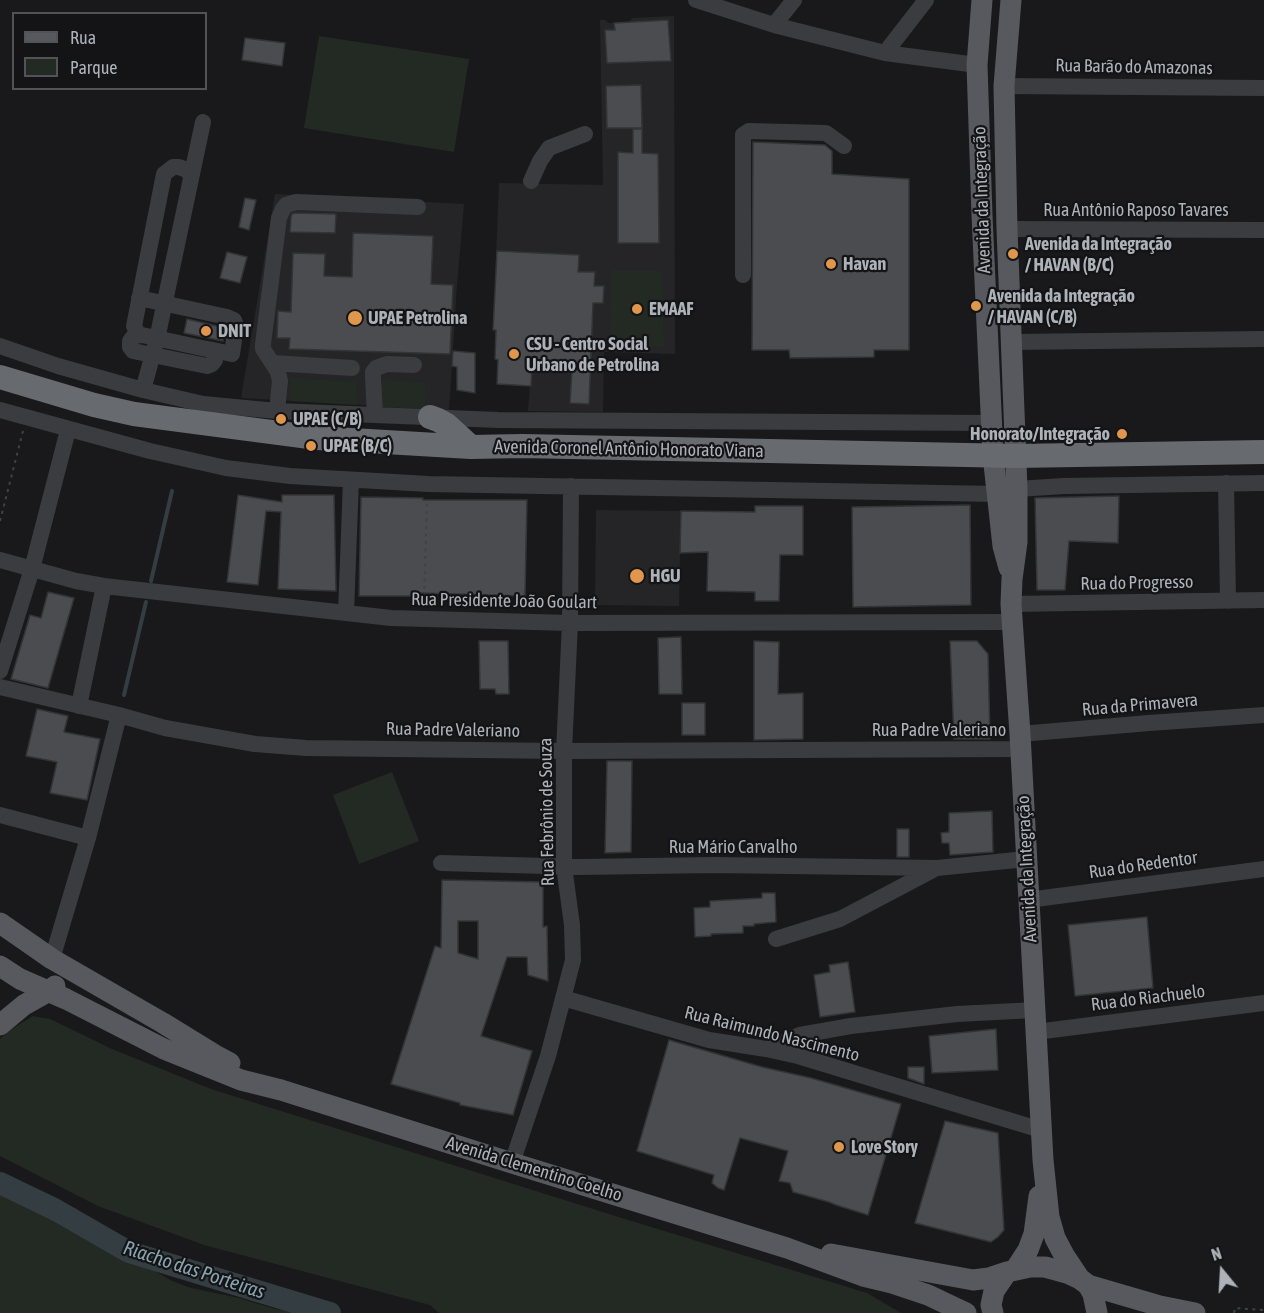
<!DOCTYPE html>
<html>
<head>
<meta charset="utf-8">
<style>
  body { margin:0 }
  #map { position:relative; width:1264px; height:1313px; overflow:hidden; background:#19191b; font-family:"Asap Condensed",sans-serif }
  canvas { display:block }
  .legend { position:absolute; left:12px; top:12px; width:195px; height:78px; box-sizing:border-box; background:#141416; border:2px solid #515357; margin:0; padding:8px 10px; list-style:none; font-size:18px; color:#adb2b9 }
  .legend li { display:flex; align-items:center; gap:12px; height:30px }
  .legend b { width:30px; border:2px solid #515357 }
  .north { position:absolute; left:1192px; top:1241px; width:60px; height:60px; -webkit-text-stroke:4px #141416; paint-order:stroke; rotate:342deg; font-size:16px; font-weight:700; line-height:24px; text-align:center; color:#adb2b9 }
  .north::after { content:''; display:block; margin:auto; width:21px; height:27px; background:#adb2b9; clip-path:polygon(50% 0,100% 100%,50% 72%,0 100%) }
</style>
</head>
<body>
<div id="map">
<canvas width="1264" height="1313"></canvas>
<ul class="legend">
<li><b style="height:8px;background:#57595e"></b>Rua</li>
<li><b style="height:16px;background:#232a23"></b>Parque</li>
</ul>
<div class="north">N</div>
</div>
<script>
const ctx = document.querySelector('canvas').getContext('2d');
ctx.lineJoin = 'round';
function fill(path, color) { ctx.fillStyle = color; ctx.fill(path, 'evenodd'); }
const shape = rows => new Path2D(rows.map(r => 'M' + r).join(''));
function stroke(path, color, width, dash) { ctx.strokeStyle = color; ctx.lineWidth = width; ctx.lineCap = dash ? 'butt' : 'round'; ctx.setLineDash(dash || []); ctx.stroke(path); }
function drawText(font, color, halo, rows, align = 'center') {
  ctx.font = font + ' "Asap Condensed",sans-serif'; ctx.lineWidth = 4.5; ctx.setLineDash([]); ctx.textBaseline = 'middle'; ctx.strokeStyle = halo; ctx.fillStyle = color; for (const [text, x, y, turn = 0] of rows) {
    ctx.save(); ctx.translate(x, y); ctx.rotate((+turn || 0) * Math.PI / 180); ctx.textAlign = isNaN(turn) ? turn : align; if (halo) ctx.strokeText(text, 0, 0); ctx.fillText(text, 0, 0); ctx.restore();
  }
}
const built = shape([
  [674,16,675,354,604,352,603,412,528,411,534,332,493,330,499,183,603,185,600,20,605,20,609,23,628,23,632,18],
  [275,194,464,204,457,285,449,410,241,398],
  [596,510,681,511,679,606,595,605]
]);
const green = shape([
  [319,36,469,59,454,152,304,128],
  [611,270,662,271,664,347,610,347],
  [290,378,356,382,357,405,290,401],
  [382,380,425,382,426,409,381,407],
  [392,772,419,841,359,864,333,795],
  [33,1016,50,1019,112,1049,211,1089,625,1219,867,1293,901,1313,439,1313,430,1305,204,1245,98,1206,0,1156,0,1039,7,1032],
  [0,1187,23,1201,36,1206,66,1226,102,1241,172,1281,191,1288,239,1298,275,1309,306,1313,0,1313]
]);
const stream = shape([
  [151,581,172,491],
  [124,695,146,602]
]);
const river = shape([
  [0,1183,56,1210,129,1252,330,1313]
]);
const building = shape([
  [668,20,671,61,607,63,605,30,615,30,614,23,668,20],
  [245,38,285,43,282,66,242,60,245,38],
  [641,85,642,128,607,128,606,86,641,85],
  [633,129,642,129,642,153,658,154,659,243,618,243,618,152,633,153,633,129],
  [753,142,825,145,832,151,832,174,909,179,909,350,874,350,874,357,790,358,789,350,752,350,753,142],
  [245,198,256,200,249,230,239,227,245,198],
  [295,213,336,214,335,233,290,232,291,217,292,214,295,213],
  [353,233,433,236,431,284,453,285,450,354,289,349,290,338,277,338,278,311,291,312,293,253,325,254,324,276,352,277,353,233],
  [497,251,579,255,578,272,595,272,594,286,604,286,603,303,593,303,589,404,570,403,572,369,532,367,531,386,497,384,498,360,495,359,496,330,493,330,497,251],
  [227,252,247,257,240,283,220,278,227,252],
  [187,319,225,328,223,341,184,333,187,319],
  [453,351,475,353,475,393,457,390,457,367,452,366,453,351],
  [238,495,282,502,282,495,334,495,336,591,278,589,281,512,266,511,258,585,227,582,238,495],
  [1119,496,1118,543,1069,541,1065,590,1037,590,1035,498,1119,496],
  [361,497,423,498,423,500,527,500,525,596,419,593,419,596,359,596,361,497],
  [970,505,971,605,853,607,852,507,970,505],
  [755,506,803,506,803,555,780,555,779,601,755,601,755,592,707,591,708,552,680,553,681,511,755,512,755,506],
  [48,592,74,598,48,688,11,679,30,615,41,618,48,592],
  [681,637,682,694,659,694,658,638,681,637],
  [479,641,508,641,509,694,496,694,495,689,480,689,479,641],
  [754,641,779,642,778,694,803,693,803,739,754,740,754,641],
  [950,641,977,641,988,654,990,739,954,739,950,641],
  [682,703,705,703,705,735,682,735,682,703],
  [37,709,68,716,64,732,100,739,87,800,50,793,57,762,26,756,37,709],
  [607,761,632,761,631,852,605,853,607,761],
  [992,811,993,852,950,855,949,843,942,843,941,833,949,832,949,813,992,811],
  [897,829,909,829,909,857,897,857,897,829],
  [442,880,543,882,543,927,547,926,548,981,528,975,527,957,507,957,481,1036,532,1051,513,1115,460,1105,460,1103,391,1084,435,946,441,948,442,880],
  [458,921,478,921,478,959,458,953,458,921],
  [762,893,775,893,776,922,754,924,754,926,743,926,743,933,711,934,711,936,695,937,694,908,710,907,710,901,762,898,762,893],
  [1147,917,1153,988,1075,996,1068,925,1147,917],
  [848,962,855,1012,820,1017,814,975,830,972,829,965,848,962],
  [996,1029,998,1070,932,1073,929,1036,996,1029],
  [669,1040,762,1067,811,1078,901,1104,868,1215,836,1205,829,1202,793,1192,790,1183,779,1181,788,1151,740,1138,724,1190,718,1188,712,1183,714,1175,637,1151,669,1040],
  [908,1067,924,1067,924,1084,908,1078,908,1067],
  [945,1121,998,1133,1004,1230,998,1237,991,1242,915,1223,945,1121]
]);
const path = shape([
  [0,521,23,431],
  [424,604,427,499],
  [1234,1313,1235,1308,1264,1310]
]);
const minor = shape([
  [696,0,774,25,885,53,977,65],
  [774,25,794,0],
  [885,53,926,0],
  [1004,86,1264,88],
  [531,181,540,161,549,148,585,134],
  [1007,229,1264,230],
  [743,275,743,135,749,131,826,133,844,146],
  [139,298,227,317,234,320,236,326,232,354,208,349],
  [142,335,134,336,130,341,130,347,133,351,207,366,212,364,215,360,215,354,211,350,142,335,138,334,134,326,164,174,173,167,179,167,187,170,190,174,191,179],
  [1012,342,1264,339],
  [0,346,58,366,143,390,203,404,277,411,498,420,992,423],
  [273,363,352,368],
  [143,390,157,339,203,122],
  [0,410,150,451,226,468,290,476,428,484,998,494],
  [277,411,280,381,278,372,263,349,263,344,279,218,283,209,286,205,296,202,418,207],
  [375,415,373,377,373,372,376,368,387,364,414,365],
  [1226,483,1228,601],
  [1017,489,1064,486,1264,483],
  [0,560,76,581,104,586,391,618,570,623,1012,622],
  [1011,604,1264,600],
  [346,613,351,480],
  [0,671,32,569,68,430],
  [0,687,119,715,165,728,255,744,306,748,564,751,1020,749],
  [79,706,104,586],
  [1020,734,1149,723,1264,715],
  [0,815,88,838],
  [441,863,580,867,714,865,937,868,1026,859],
  [1028,900,1264,869],
  [776,939,840,919,933,870],
  [52,959,88,838,119,715],
  [563,998,709,1040,766,1049,798,1056,1041,1130],
  [1036,1032,1264,1003],
  [766,1049,800,1035,851,1026,957,1014,1035,1010],
  [512,1163,548,1056,573,960,572,925,564,866,564,751,570,623,571,486]
]);
const major = shape([
  [982,0,977,65,982,215,993,455,1003,546,1009,568],
  [1011,0,1004,86,1007,229,1017,489,1017,542,1012,579,1011,604,1020,734,1043,1160,1049,1217,1055,1238,1064,1255,1080,1279],
  [0,923,52,959,163,1023,215,1055,230,1063],
  [0,966,20,979,66,999,164,1049,241,1080,281,1090,512,1163,787,1248,863,1276,892,1283,928,1295,966,1313],
  [0,1025,24,1005,49,991,55,986],
  [831,1254,973,1280,989,1278,1007,1272],
  [1015,1270,1028,1250,1034,1234,1039,1196],
  [1088,1285,1160,1306,1195,1313],
  [993,1313,991,1305,994,1291,1007,1272,1030,1267,1045,1267,1067,1273,1080,1279,1088,1285,1093,1294,1097,1313]
]);
const highway = shape([
  [0,377,94,405,134,414,317,438,471,447,522,446,1015,456,1264,452],
  [430,417,438,420,447,425,471,447]
]);
const markers = [
  [1013,254,6,"#df974d"],
  [831,264,6,"#df974d"],
  [976,306,6,"#df974d"],
  [637,309,6,"#df974d"],
  [355,318,8,"#df974d"],
  [206,331,6,"#df974d"],
  [514,354,6,"#df974d"],
  [281,419,6,"#df974d"],
  [1122,434,6,"#df974d"],
  [311,446,6,"#df974d"],
  [637,576,8,"#df974d"],
  [839,1147,6,"#df974d"]
];
const streetNames = [
  ["Rua Barão do Amazonas",1134,67,1],
  ["Avenida da Integração",982,200,-92],
  ["Rua Antônio Raposo Tavares",1136,210],
  ["Avenida Coronel Antônio Honorato Viana",629,449,1],
  ["Rua do Progresso",1137,583,-1],
  ["Rua Presidente João Goulart",504,601,1],
  ["Rua da Primavera",1140,705,-5],
  ["Rua Padre Valeriano",453,730,1],
  ["Rua Padre Valeriano",939,730],
  ["Rua Febrônio de Souza",547,812,-91],
  ["Rua Mário Carvalho",733,847],
  ["Rua do Redentor",1143,865,-8],
  ["Avenida da Integração",1027,869,-93],
  ["Rua do Riachuelo",1148,998,-7],
  ["Rua Raimundo Nascimento",772,1034,14],
  ["Avenida Clementino Coelho",534,1169,17]
];
const poiNames = [
  ["Avenida da Integração",1025,244],
  ["/ HAVAN (B/C)",1025,265],
  ["Havan",843,264],
  ["Avenida da Integração",988,296],
  ["/ HAVAN (C/B)",988,317],
  ["EMAAF",649,309],
  ["UPAE Petrolina",368,318],
  ["DNIT",218,331],
  ["CSU - Centro Social",526,344],
  ["Urbano de Petrolina",526,365],
  ["UPAE (C/B)",293,419],
  ["Honorato/Integração",1110,434,"right"],
  ["UPAE (B/C)",323,446],
  ["HGU",650,576],
  ["Love Story",851,1147]
];
const waterNames = [
  ["Riacho das Porteiras",194,1270,18]
];
fill(built, '#252528');
fill(green, '#232a23');
stroke(stream, '#343e42', 4);
stroke(river, '#343e42', 22);
fill(building, '#4b4c50');
stroke(building, '#333436', 1.5);
stroke(path, '#404346', 2, [3, 4.5]);
stroke(minor, '#3a3c3f', 16);
stroke(major, '#57595e', 21);
stroke(highway, '#676b70', 24);
for (const [x, y, r, color] of markers) { const dot = new Path2D(); dot.arc(x, y, r, 0, 2 * Math.PI); ctx.fillStyle = color; ctx.fill(dot); stroke(dot, '#141416', 2); }
drawText('18px', '#adb2b9', '#141416', streetNames);
drawText('bold 18px', '#adb2b9', '#141416', poiNames, 'left');
drawText('italic 20px', '#88a3b0', '#141416', waterNames);
</script>
</body>
</html>
